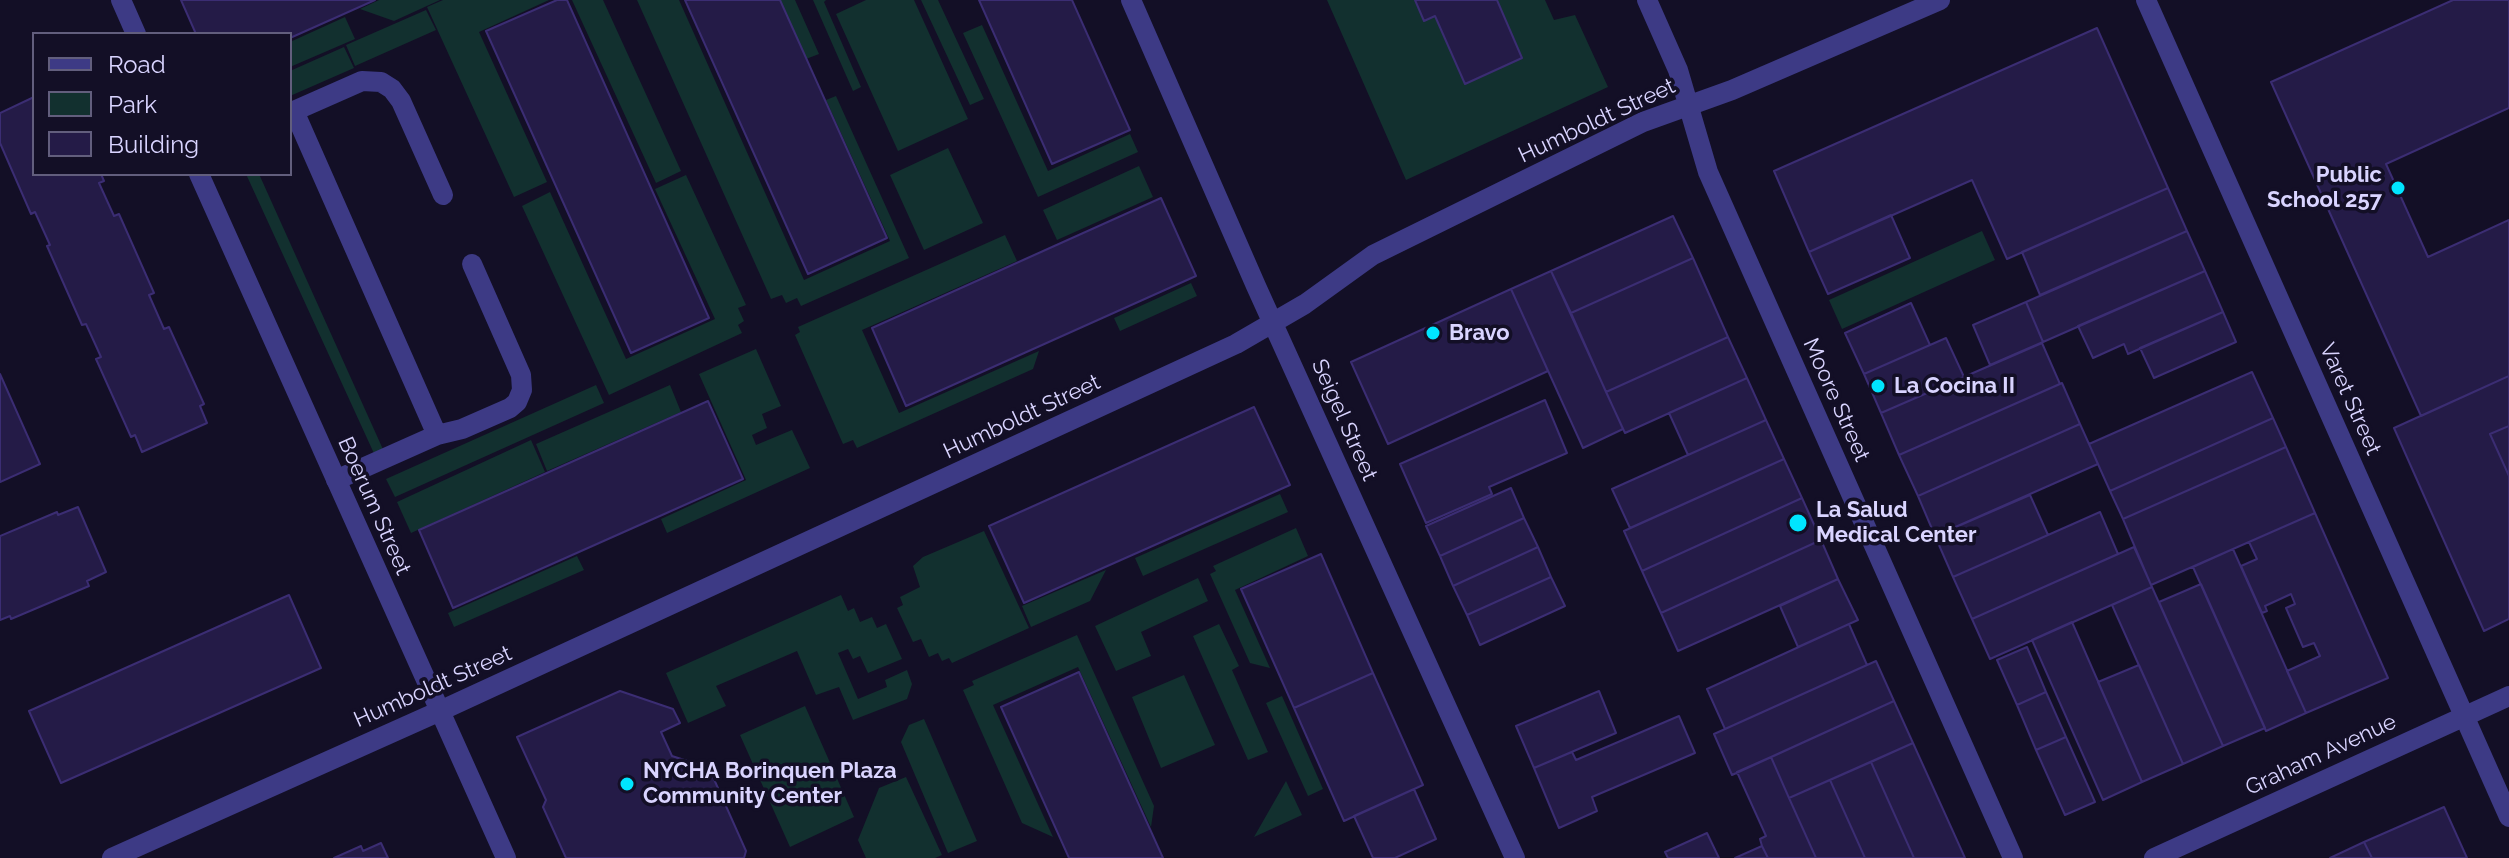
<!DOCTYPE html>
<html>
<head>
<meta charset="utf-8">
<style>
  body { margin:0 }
  #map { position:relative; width:2509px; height:858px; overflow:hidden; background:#130f26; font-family:Raleway,sans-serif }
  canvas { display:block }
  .legend { position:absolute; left:32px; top:32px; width:260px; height:144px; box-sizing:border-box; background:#130f26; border:2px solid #625e7d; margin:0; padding:10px 14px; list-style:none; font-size:24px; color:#d9d4ff }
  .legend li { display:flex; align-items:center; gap:16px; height:40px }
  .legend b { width:40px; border:2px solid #625e7d }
</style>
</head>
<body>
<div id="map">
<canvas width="2509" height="858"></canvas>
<ul class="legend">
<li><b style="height:10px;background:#3d3a85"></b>Road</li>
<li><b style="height:22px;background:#12302f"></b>Park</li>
<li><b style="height:22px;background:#241b47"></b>Building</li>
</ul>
</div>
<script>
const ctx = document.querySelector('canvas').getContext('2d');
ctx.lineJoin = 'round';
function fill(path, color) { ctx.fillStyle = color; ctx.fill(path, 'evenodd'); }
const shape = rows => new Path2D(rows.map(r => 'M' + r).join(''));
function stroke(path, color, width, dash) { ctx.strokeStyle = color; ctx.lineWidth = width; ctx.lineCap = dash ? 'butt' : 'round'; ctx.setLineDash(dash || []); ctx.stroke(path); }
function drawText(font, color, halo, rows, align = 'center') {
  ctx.font = font + ' Raleway,sans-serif'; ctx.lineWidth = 7; ctx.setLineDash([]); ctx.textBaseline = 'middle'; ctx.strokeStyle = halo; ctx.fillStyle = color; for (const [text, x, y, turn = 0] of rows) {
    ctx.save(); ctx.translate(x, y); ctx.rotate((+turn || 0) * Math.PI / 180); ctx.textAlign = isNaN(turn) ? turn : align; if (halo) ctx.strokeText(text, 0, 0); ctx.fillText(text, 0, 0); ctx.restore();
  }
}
const green = shape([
  [379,0,440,0,394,21,360,9],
  [443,0,549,0,479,32,547,182,514,197,427,7],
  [572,0,603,0,681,171,656,183],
  [637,0,679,0,804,280,890,241,826,100,836,96,909,258,801,306,797,298,786,303,782,295,771,299],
  [780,0,795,0,819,54,806,59],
  [813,0,826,0,824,2,861,87,853,91],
  [866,0,914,0,968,119,898,151,836,14],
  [921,0,938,0,984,99,970,105],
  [1327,0,1415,0,1424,20,1435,16,1465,83,1522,58,1497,0,1545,0,1554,20,1575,15,1608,87,1406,180],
  [426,10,436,30,355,66,346,45],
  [345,17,355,39,290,67,290,42],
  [982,25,1048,171,1130,134,1138,152,1038,197,963,33],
  [344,47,354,68,290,96,290,71],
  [948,148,983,223,924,250,890,175],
  [1139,166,1153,197,1057,240,1043,210],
  [246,174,259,174,386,456,377,460],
  [686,175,746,305,738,308,744,321,738,325,742,333,609,395,522,206,550,192,626,359,715,319,655,189],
  [1982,231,1995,260,1842,329,1829,300],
  [1005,235,1017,261,862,330,899,413,1039,351,1033,369,857,448,853,440,843,444,795,335,800,332,798,327],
  [1191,283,1197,296,1120,331,1114,318],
  [756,349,781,406,762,414,767,428,752,435,756,445,792,430,810,468,667,533,661,519,746,480,699,374],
  [596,385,604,403,395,497,386,479],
  [670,385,681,412,547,471,536,444],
  [531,440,545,472,411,533,397,502],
  [1280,494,1288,512,1143,576,1135,558],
  [1296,528,1308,556,1235,590,1270,668,1250,663,1210,574,1216,571,1213,566],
  [984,531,1029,628,952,663,949,658,942,661,938,653,929,657,921,639,913,642,897,608,903,605,900,597,920,587,913,566,923,557],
  [577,556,584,570,454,627,448,613],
  [1106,570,1090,601,1031,627,1022,606],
  [1198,578,1208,601,1141,632,1151,656,1116,671,1095,626],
  [841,595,848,611,854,608,860,622,872,617,877,628,886,624,902,659,868,673,860,656,853,659,848,649,838,653,858,699,887,687,885,680,907,670,912,684,907,699,853,720,839,687,816,695,797,651,716,686,726,706,688,723,666,673],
  [1219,624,1239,666,1232,670,1268,752,1248,760,1193,636],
  [1077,635,1154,806,1151,827,1078,667,993,705,1053,837,1022,823,963,690,974,685,972,681],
  [1184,675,1215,745,1161,768,1132,697],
  [1282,696,1323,789,1308,796,1266,703],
  [805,706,854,817,790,847,740,735],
  [924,719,977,841,948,853,901,742,909,725],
  [906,777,942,855,935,858,866,858,858,840,879,788],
  [1286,781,1302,815,1254,837]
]);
const building = shape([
  [181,0,375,0,290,38,290,34,196,34,181,0],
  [557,0,567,0,709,318,631,353,486,31,557,0],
  [685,0,780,0,887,238,808,274,685,0],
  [979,0,1072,0,1130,130,1052,164,979,0],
  [1415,0,1497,0,1522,58,1465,84,1435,16,1424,21,1415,0],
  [2453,0,2509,0,2509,108,2386,164,2428,257,2509,220,2509,376,2421,416,2271,82,2453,0],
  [2097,28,2168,188,2007,259,1972,180,1809,252,1774,171,2097,28],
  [34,97,34,174,101,174,104,181,99,183,114,216,119,214,154,293,149,295,164,329,169,327,204,404,200,406,207,423,142,452,135,435,131,437,96,359,101,357,86,324,82,325,47,246,50,245,35,212,31,214,0,143,0,113,34,97],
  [2168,188,2187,231,2040,295,2022,252,2168,188],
  [1161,198,1196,276,906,406,872,328,1161,198],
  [1891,215,1910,258,1828,294,1809,252,1891,215],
  [1673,216,1693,258,1571,313,1551,271,1673,216],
  [2187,231,2205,271,2043,342,2026,302,2187,231],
  [1693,258,1728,337,1606,392,1571,313,1693,258],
  [1551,271,1623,429,1583,448,1511,289,1551,271],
  [2205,271,2223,312,2128,354,2124,344,2093,358,2078,326,2205,271],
  [1511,289,1548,371,1388,444,1351,362,1511,289],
  [2026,302,2043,342,1990,365,1973,325,2026,302],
  [1911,303,1930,345,1864,374,1845,333,1911,303],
  [2223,312,2236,342,2154,378,2140,348,2223,312],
  [1728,337,1747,378,1625,433,1606,392,1728,337],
  [1946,338,1964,377,1881,413,1864,374,1946,338],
  [2042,343,2060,384,1899,455,1881,413,2042,343],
  [2252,372,2273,418,2110,491,2089,444,2252,372],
  [0,374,40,464,0,482,0,374],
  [2509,376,2509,426,2490,434,2509,476,2509,619,2484,631,2394,428,2509,376],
  [1747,378,1766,420,1688,455,1669,413,1747,378],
  [2062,383,2080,424,1918,496,1899,455,2062,383],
  [1545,400,1567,453,1489,487,1492,494,1426,523,1400,464,1545,400],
  [708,401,743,479,453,608,419,530,708,401],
  [1254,407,1290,485,1024,603,989,526,1254,407],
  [2273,418,2286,447,2123,519,2110,491,2273,418],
  [1766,420,1784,459,1630,528,1612,489,1766,420],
  [2080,424,2098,464,1935,536,1918,496,2080,424],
  [2509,426,2509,476,2490,434,2509,426],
  [2286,447,2315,513,2151,585,2123,519,2286,447],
  [1784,459,1802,498,1642,571,1624,531,1784,459],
  [1511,488,1524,518,1440,556,1426,526,1511,488],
  [2030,495,2048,535,1953,577,1935,536,2030,495],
  [1802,498,1821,540,1661,613,1642,571,1802,498],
  [78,507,106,572,87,581,89,586,11,619,10,616,0,620,0,536,57,512,58,515,78,507],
  [2100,512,2118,554,1972,619,1953,577,2100,512],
  [2315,513,2388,678,2306,713,2287,671,2320,656,2314,643,2303,647,2286,608,2295,604,2291,594,2265,606,2267,611,2262,613,2241,566,2257,559,2249,542,2315,513],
  [1524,518,1538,547,1453,586,1440,556,1524,518],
  [1821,540,1838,579,1678,651,1661,613,1821,540],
  [1538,547,1551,577,1467,615,1453,586,1538,547],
  [2134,547,2152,587,1990,659,1972,619,2134,547],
  [2233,549,2306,713,2266,731,2193,567,2233,549],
  [1321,554,1373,673,1294,708,1241,589,1321,554],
  [1551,577,1565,606,1480,645,1467,615,1551,577],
  [1838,579,1858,620,1798,647,1780,606,1838,579],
  [2201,584,2265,728,2223,746,2159,602,2201,584],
  [2152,587,2223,746,2183,764,2112,605,2152,587],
  [289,595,321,668,61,783,29,711,289,595],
  [2072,622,2142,782,2103,800,2032,640,2072,622],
  [1849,624,1867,665,1725,729,1707,689,1849,624],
  [2027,647,2046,692,2017,705,1997,660,2027,647],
  [1876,661,1894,701,1732,775,1714,734,1876,661],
  [2139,665,2183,764,2142,782,2098,682,2139,665],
  [1079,672,1083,681,1163,858,1069,858,1001,707,1079,672],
  [1373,673,1423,785,1344,821,1294,708,1373,673],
  [620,691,673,709,680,723,661,732,672,756,709,768,746,851,744,858,566,858,543,807,546,800,517,737,620,691],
  [1599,691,1616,733,1534,768,1516,726,1599,691],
  [2046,692,2066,737,2036,750,2017,705,2046,692],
  [1894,701,1913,743,1789,798,1771,757,1894,701],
  [1679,716,1695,753,1592,797,1597,811,1559,828,1534,768,1572,752,1576,760,1679,716],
  [2066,737,2095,802,2065,815,2036,750,2066,737],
  [1913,743,1965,858,1914,858,1871,762,1913,743],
  [1771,757,1789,798,1816,858,1768,858,1762,846,1760,839,1766,836,1737,772,1771,757],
  [1871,762,1914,858,1865,858,1830,780,1871,762],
  [1830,780,1865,858,1816,858,1789,798,1830,780],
  [1414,789,1436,839,1395,858,1373,858,1354,816,1414,789],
  [2444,807,2467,858,2372,858,2364,842,2444,807],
  [1707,833,1719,858,1668,858,1665,852,1707,833],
  [2364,842,2372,858,2330,858,2364,842],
  [381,843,388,858,334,858,361,846,363,851,381,843],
  [1762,846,1768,858,1735,858,1762,846]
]);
const lane = shape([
  [294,111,362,81,381,82,392,89,401,101,443,195],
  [290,113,294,111,437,435,336,480],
  [437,435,462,429,510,408,517,402,522,390,521,375,472,264]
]);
const street = shape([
  [121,0,136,34],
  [1131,0,1256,286,1515,858],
  [1647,0,1678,70,1708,172,2013,858],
  [2146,0,2509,817],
  [199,174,506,858],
  [112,858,440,711,1236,344,1305,304,1373,255,1643,122,1732,90,1940,0],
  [2154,858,2509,696]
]);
const markers = [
  [2398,188,8,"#00e5ff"],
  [1433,333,8,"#00e5ff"],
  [1878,386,8,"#00e5ff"],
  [1798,523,10,"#00e5ff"],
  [627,784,8,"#00e5ff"]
];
const streetNames = [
  ["Humboldt Street",1597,121,-25],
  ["Varet Street",2350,399,66],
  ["Moore Street",1836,400,66],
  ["Humboldt Street",1022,417,-25],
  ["Seigel Street",1344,420,66],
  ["Boerum Street",374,506,66],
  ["Humboldt Street",433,687,-24],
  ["Graham Avenue",2321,755,-25]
];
const poiNames = [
  ["Public",2382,175,"right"],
  ["School 257",2382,200,"right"],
  ["Bravo",1449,333],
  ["La Cocina II",1894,386],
  ["La Salud",1816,510],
  ["Medical Center",1816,535],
  ["NYCHA Borinquen Plaza",643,771],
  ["Community Center",643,796]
];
fill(green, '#12302f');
fill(building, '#241b47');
stroke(building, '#3b2d73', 2);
stroke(lane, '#3d3a85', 20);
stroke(street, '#3d3a85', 20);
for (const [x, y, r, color] of markers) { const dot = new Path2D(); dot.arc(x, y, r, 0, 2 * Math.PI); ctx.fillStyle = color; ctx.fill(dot); stroke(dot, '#130f26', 3); }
drawText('22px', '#d9d4ff', '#130f26', streetNames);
drawText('bold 22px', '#d9d4ff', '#130f26', poiNames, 'left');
</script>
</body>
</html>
